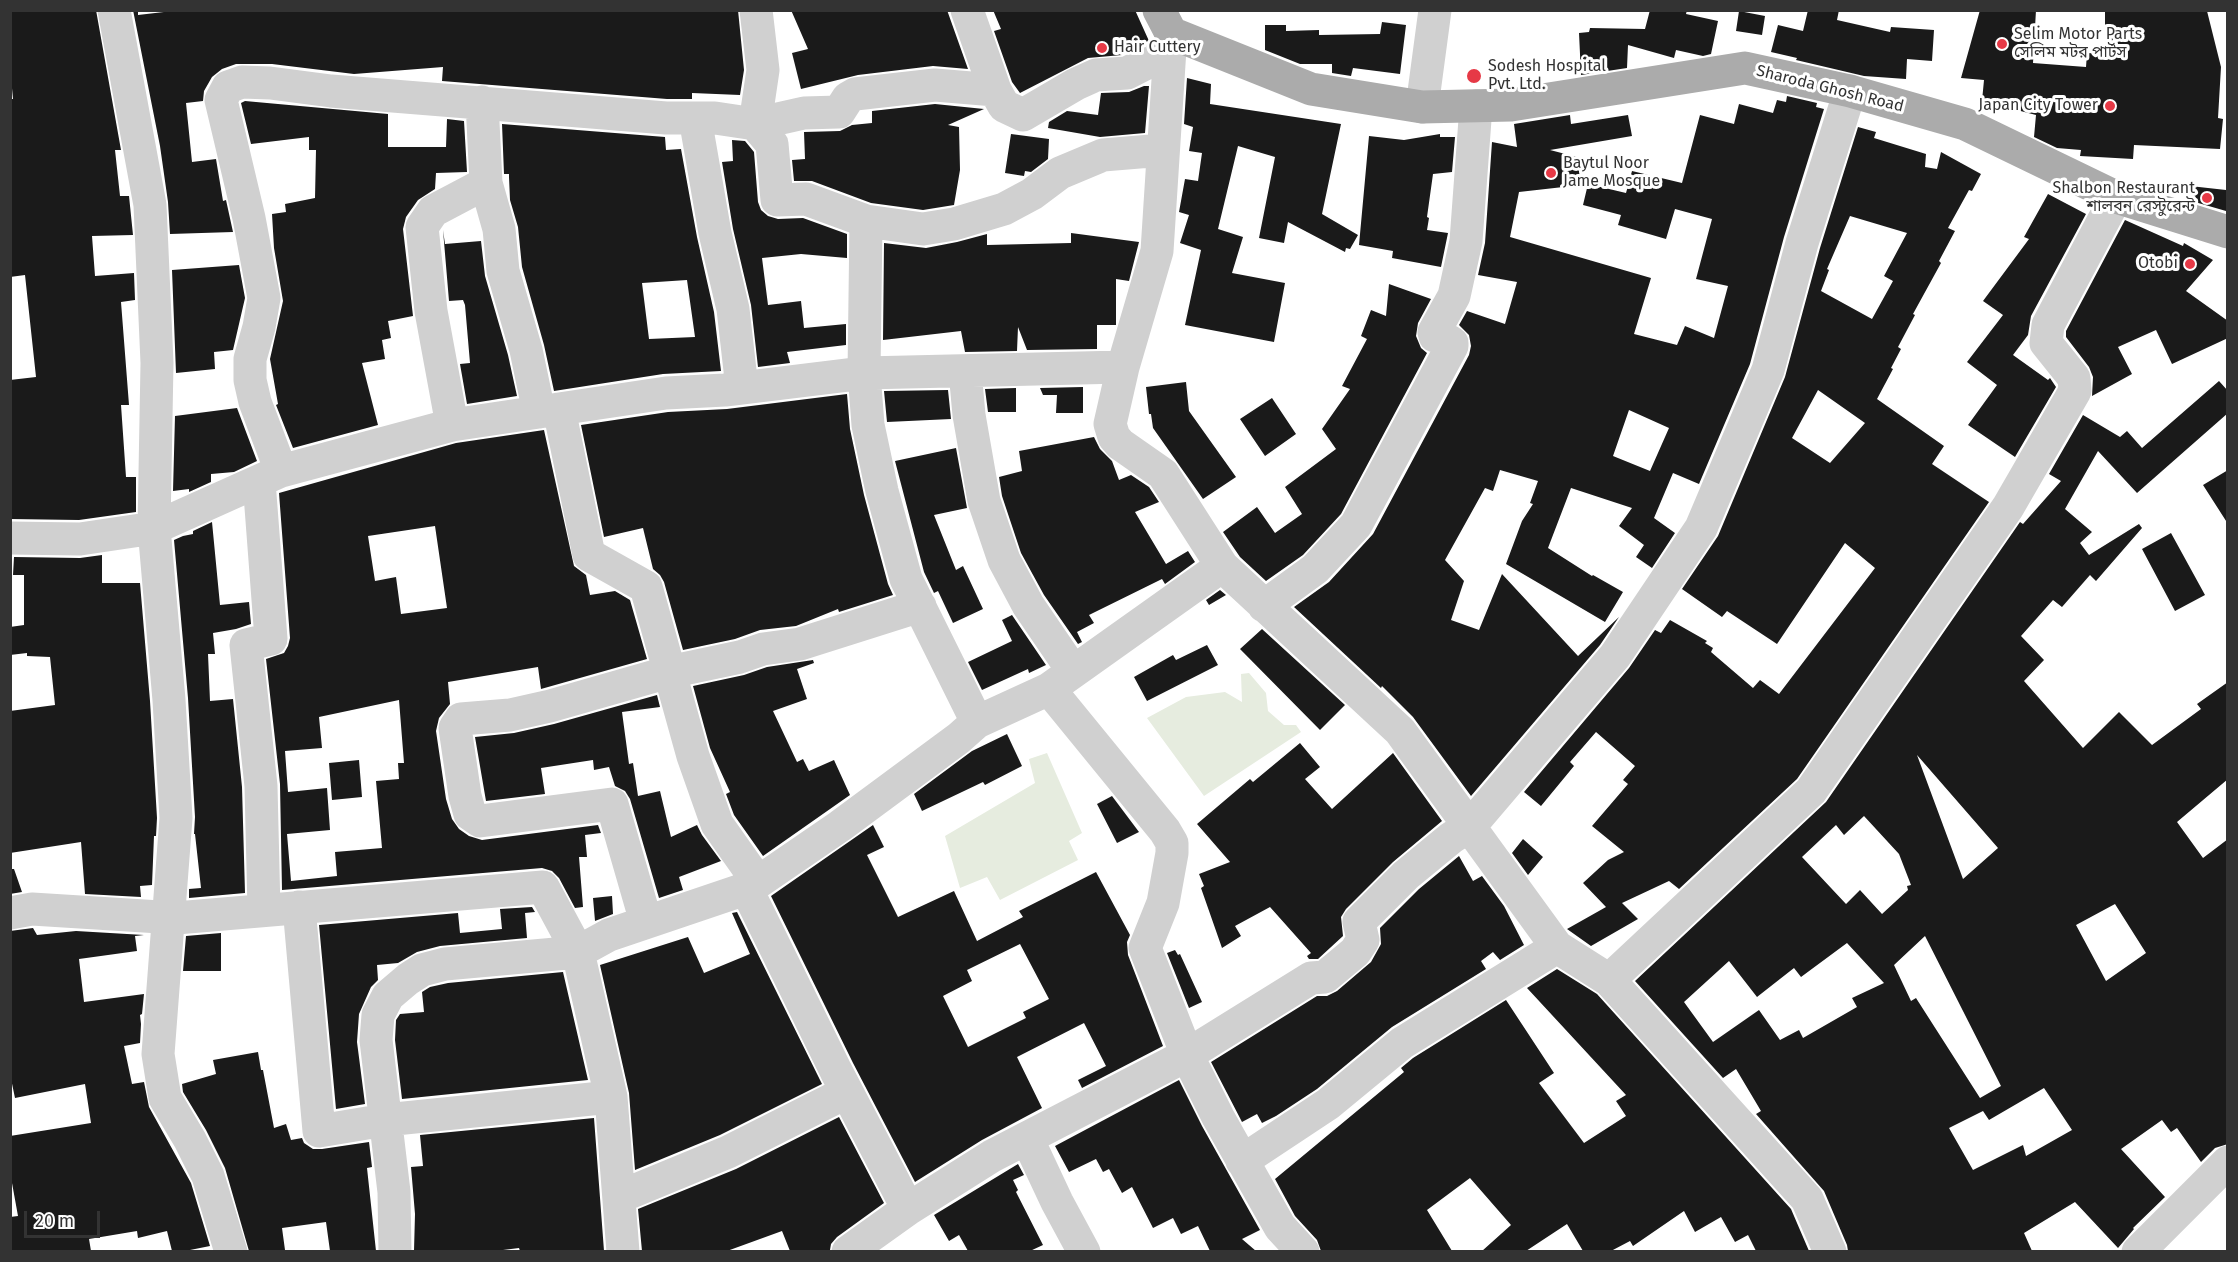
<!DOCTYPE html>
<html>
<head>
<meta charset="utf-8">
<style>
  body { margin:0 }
  #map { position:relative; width:2238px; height:1262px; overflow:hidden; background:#fff; font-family:"Fira Sans",sans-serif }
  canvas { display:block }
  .frame { position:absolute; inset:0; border:12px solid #333; pointer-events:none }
  .scale { position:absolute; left:24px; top:1211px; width:76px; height:27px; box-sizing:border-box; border:3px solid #333; border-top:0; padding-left:8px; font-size:18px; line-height:21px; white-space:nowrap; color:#333; -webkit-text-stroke:4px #fff; paint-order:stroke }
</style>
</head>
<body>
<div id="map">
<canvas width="2238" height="1262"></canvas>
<div class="frame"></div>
<div class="scale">20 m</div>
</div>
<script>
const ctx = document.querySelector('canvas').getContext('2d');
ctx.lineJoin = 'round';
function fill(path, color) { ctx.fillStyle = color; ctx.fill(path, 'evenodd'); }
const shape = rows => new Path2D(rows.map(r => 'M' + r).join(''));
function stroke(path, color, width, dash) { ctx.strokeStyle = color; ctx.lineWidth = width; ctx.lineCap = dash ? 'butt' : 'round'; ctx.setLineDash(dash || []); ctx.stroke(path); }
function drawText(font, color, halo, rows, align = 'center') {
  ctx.font = font + ' "Fira Sans","Noto Sans Bengali",sans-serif'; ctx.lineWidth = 6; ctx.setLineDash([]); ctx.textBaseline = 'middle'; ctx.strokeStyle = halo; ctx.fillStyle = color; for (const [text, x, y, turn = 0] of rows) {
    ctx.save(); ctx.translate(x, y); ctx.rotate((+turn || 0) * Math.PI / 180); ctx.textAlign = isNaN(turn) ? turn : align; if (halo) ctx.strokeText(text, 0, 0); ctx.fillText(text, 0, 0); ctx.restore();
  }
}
const green = shape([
  [1249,673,1266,693,1268,711,1284,725,1296,725,1301,732,1204,796,1147,718,1186,697,1225,692,1242,702,1241,674],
  [1047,753,1082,833,1069,841,1078,860,1000,900,987,877,960,888,945,836,1035,783,1029,759]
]);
const building = shape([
  [10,10,96,10,121,150,115,150,120,196,129,196,133,235,92,236,95,276,134,273,135,300,121,302,129,405,121,405,126,477,136,477,136,512,79,520,10,519,10,380,36,377,25,275,10,277,10,99,13,99,10,67],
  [133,10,138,10,138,15,181,10,738,10,744,70,740,95,692,93,692,99,667,99,442,81,443,67,354,74,272,64,236,64,222,69,212,77,204,91,203,101,186,103,192,162,216,159,223,201,226,200,233,232,170,234,168,202,160,146],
  [791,10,947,10,968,69,933,66,858,75,801,89,792,53,808,49],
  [993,10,1135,10,1149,41,1122,55,1088,58,1020,93,1012,82,994,31,1001,29],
  [1650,10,1687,10,1686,14,1718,21,1711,54,1703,56,1676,50,1674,58,1628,45,1627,68,1581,75,1579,33,1589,32,1590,28,1645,29],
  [1808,10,1839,10,1837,20,1890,32,1891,27,1934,30,1932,61,1907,59,1906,79,1864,76,1796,60,1797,58,1771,52,1778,25,1803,31],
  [1980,10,2036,10,2033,63,2086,67,2087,53,2105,54,2105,10,2207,11,2221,67,2218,118,2223,119,2220,149,2134,145,2133,159,2080,156,2081,150,2057,148,2034,137,2036,115,1982,101,1984,80,1961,78],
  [1739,11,1765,16,1762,35,1736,31],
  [1382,22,1406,25,1400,74,1353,68,1351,76,1332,73,1332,64,1300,64,1265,50,1265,25,1286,25,1286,31,1319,30,1319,35,1380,34],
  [1187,78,1211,84,1210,104,1341,124,1322,214,1358,235,1350,249,1346,248,1345,252,1288,222,1284,243,1259,238,1275,157,1238,146,1218,229,1243,237,1232,273,1285,283,1274,342,1185,325,1201,250,1180,243,1189,215,1179,212,1185,179,1198,181,1202,153,1189,151,1193,127,1184,124],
  [1144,86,1149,86,1145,133,1100,137,1048,128,1049,122,1067,111,1098,115,1101,93,1129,92],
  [1787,96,1817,103,1816,107,1824,109,1784,237,1750,364,1699,484,1673,473,1654,518,1675,533,1652,568,1636,557,1644,545,1619,526,1632,508,1571,488,1548,548,1592,576,1593,575,1623,592,1605,622,1506,564,1522,521,1533,504,1530,503,1538,481,1500,470,1493,491,1485,488,1445,560,1464,581,1451,620,1479,630,1502,574,1578,656,1619,617,1600,645,1471,796,1413,717,1382,686,1381,688,1294,607,1329,582,1373,534,1469,355,1471,346,1469,335,1459,325,1467,311,1505,324,1517,282,1478,275,1485,243,1492,142,1517,147,1514,124,1570,115,1571,124,1628,115,1632,136,1550,150,1577,157,1581,185,1519,192,1510,237,1651,278,1634,334,1677,345,1685,326,1714,338,1728,286,1696,279,1712,219,1675,209,1666,239,1618,225,1621,215,1583,205,1588,184,1626,193,1632,171,1682,183,1700,115,1734,124,1739,104,1773,113,1777,100,1786,102],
  [1629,410,1669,428,1650,471,1613,456],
  [245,101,388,114,388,147,446,147,447,119,464,121,467,172,436,173,435,189,418,200,406,217,403,229,413,316,388,321,391,338,382,340,385,359,362,363,378,425,293,448,276,405,278,404,270,359,283,301,274,248,272,214,286,212,285,204,315,198,316,150,309,150,309,137,251,144,241,103],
  [935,104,984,109,948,125,959,127,960,170,954,205,923,210,871,203,812,181,794,181,792,160,805,159,804,132,840,131,852,125,872,123,872,111],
  [502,124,665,137,666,150,681,149,697,237,714,312,721,371,663,374,554,391,544,345,522,267,518,227,510,200,509,177,509,174,504,174],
  [687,280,695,337,649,339,642,283],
  [1858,127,1876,132,1874,138,1926,154,1925,167,1937,169,1941,152,1981,174,1972,191,1969,190,1948,228,1955,231,1939,261,1941,263,1913,314,1915,315,1898,347,1901,349,1891,368,1893,369,1877,399,1944,446,1932,464,1989,502,1797,779,1679,889,1669,881,1622,903,1638,919,1591,946,1567,929,1606,907,1583,883,1608,860,1624,852,1592,826,1628,784,1623,780,1635,766,1596,732,1570,762,1574,766,1541,806,1524,792,1629,668,1655,630,1661,633,1670,620,1707,641,1705,643,1713,648,1711,652,1753,688,1760,680,1779,694,1875,568,1845,543,1777,644,1727,611,1722,617,1682,589,1718,536,1785,377,1820,248],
  [1850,216,1907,233,1884,276,1893,281,1872,319,1821,291,1829,270,1827,269],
  [1818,390,1865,423,1830,463,1792,438],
  [1011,134,1049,139,1048,159,1031,172,1025,171,1024,176,1005,173],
  [1440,134,1440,137,1455,137,1452,172,1433,174,1427,217,1429,218,1427,230,1448,233,1441,267,1392,258,1393,251,1359,245,1369,136,1404,140],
  [732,140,745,141,754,152,758,202,761,210,768,216,778,219,803,218,847,234,847,258,801,254,762,258,768,305,801,301,804,328,846,324,846,345,787,352,790,363,758,367,751,305,733,229,722,162,733,161],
  [2190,186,2226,190,2226,211,2188,200],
  [2048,194,2086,214,2031,316,2028,335,2013,355,2048,380,2050,378,2056,387,2015,457,1968,425,1997,385,1967,362,2003,315,1983,301,2029,239,2024,237],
  [2125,220,2183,246,2184,243,2213,260,2186,291,2228,321,2228,338,2172,364,2156,330,2118,347,2132,374,2092,396,2093,377,2089,367,2066,337,2066,331],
  [443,230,445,244,481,241,485,276,508,355,517,396,467,404,460,364,470,363,465,305,463,300,449,301],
  [1071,233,1139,242,1129,281,1116,279,1116,325,1097,325,1097,349,1027,350,1018,327,1017,351,965,352,961,331,883,340,884,243,926,248,957,242,987,234,987,245,1071,243],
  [239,265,245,298,233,350,214,352,215,369,176,373,172,270],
  [1389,284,1431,299,1418,323,1416,336,1421,348,1427,353,1341,514,1303,555,1266,581,1240,557,1223,532,1257,507,1275,533,1302,514,1285,487,1336,449,1322,429,1350,389,1342,386,1367,339,1361,336,1371,310,1386,316],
  [2219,381,2228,391,2228,413,2137,493,2098,451,2065,509,2092,532,2080,543,2089,555,2139,524,2142,528,2096,581,2090,575,2062,607,2053,600,2021,636,2044,660,2024,681,2083,748,2119,712,2152,745,2201,709,2197,704,2228,682,2228,779,2177,822,2203,858,2228,839,2228,1144,2215,1148,2201,1162,2177,1128,2171,1132,2162,1120,2121,1149,2165,1197,2133,1228,2134,1229,2118,1248,2075,1202,2024,1233,2032,1251,1848,1251,1847,1245,1824,1191,1756,1114,1761,1111,1736,1069,1723,1078,1635,981,1826,802,2020,522,2023,524,2061,481,2049,474,2083,415,2120,437,2127,431,2142,448],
  [1917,755,1998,848,1963,879],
  [1864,816,1899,854,1911,885,1907,886,1908,890,1882,914,1860,890,1846,904,1802,857,1836,825,1844,835],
  [2115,904,2146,953,2106,981,2076,925],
  [1925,936,2001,1086,1980,1098,1916,998,1911,1001,1894,965],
  [1847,943,1884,983,1852,998,1857,1007,1803,1038,1799,1030,1780,1040,1759,1010,1713,1042,1684,1002,1729,961,1757,997,1794,968,1801,977],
  [2044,1088,2072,1130,2026,1156,2023,1145,1973,1170,1949,1128,1983,1111,1989,1120],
  [1186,382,1189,411,1236,477,1203,499,1153,428,1151,414,1149,414,1146,387],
  [1083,387,1083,413,1056,413,1057,395,1043,395,1040,388],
  [1016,388,1016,412,988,412,985,389],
  [948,390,951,419,887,422,884,391],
  [847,394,850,429,864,495,888,584,893,595,839,612,838,609,796,626,760,630,735,639,683,650,664,582,660,575,653,569,643,528,604,537,581,425,668,412,727,409],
  [1272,398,1296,434,1265,456,1240,419],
  [237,408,257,461,234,472,211,474,211,482,189,492,189,489,173,491,175,416],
  [544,430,574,566,586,575,590,595,615,591,630,600,647,659,541,689,538,667,448,682,450,704,439,718,436,731,446,799,452,819,459,829,469,836,482,840,598,825,601,833,585,835,587,857,579,857,583,907,575,908,559,878,552,871,542,868,282,890,280,784,266,659,284,653,288,646,290,638,279,493,456,443],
  [435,526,447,608,401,614,396,577,375,581,368,536],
  [399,700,404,763,398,763,399,779,376,781,382,848,335,852,337,876,291,881,287,834,330,830,327,788,288,792,285,751,322,748,319,717],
  [1094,437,1100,449,1112,461,1119,480,1131,475,1149,487,1159,502,1135,512,1166,564,1188,551,1195,562,1165,584,1162,579,1089,615,1094,623,1077,632,1082,642,1078,644,1044,595,1021,553,1002,496,999,477,1022,471,1019,451],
  [956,448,967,508,934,515,956,570,963,566,983,609,953,623,938,591,934,593,924,572,895,461],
  [2228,470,2228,524,2203,485],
  [212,522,220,605,249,602,251,624,236,629,213,633,215,654,208,654,210,701,233,699,242,787,245,893,189,898,189,889,201,888,195,834,194,834,195,817,188,698,174,540,183,536,193,534,193,531],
  [2171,533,2205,595,2175,611,2142,549],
  [102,555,102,583,140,583,150,701,157,818,156,836,154,836,152,885,140,886,141,897,85,894,81,842,10,853,10,711,55,705,50,657,27,656,27,653,10,655,10,627,24,625,24,575,13,575,14,557,80,558],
  [1220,590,1226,595,1209,605,1206,600],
  [1012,615,1046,665,1029,673,1028,669,982,690,968,662,1012,641,1002,620],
  [1262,629,1345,705,1320,730,1240,649],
  [1207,645,1218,665,1147,701,1134,677,1173,655,1176,660],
  [813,660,814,663,797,669,807,699,773,711,797,762,803,759,809,771,834,760,850,795,763,856,734,815,726,794,730,792,710,748,693,686,744,675,767,667],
  [657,695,660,707,622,712,629,764,633,763,638,796,660,791,671,837,697,825,702,835,721,861,679,877,683,890,659,898,630,799,625,791,615,786,609,767,594,770,593,760,541,768,545,794,486,801,475,737,514,733,554,724],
  [1007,734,1022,766,985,785,983,782,922,811,914,794,972,751],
  [1300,743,1320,767,1305,779,1332,809,1393,753,1442,821,1393,862,1346,909,1341,917,1343,936,1318,959,1309,959,1307,956,1311,953,1270,907,1235,926,1241,936,1222,948,1201,888,1204,886,1199,874,1230,862,1197,824,1250,779,1253,782],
  [359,760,362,797,332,800,329,763],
  [1112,796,1139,832,1117,843,1097,804],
  [873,825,884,847,867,855,898,917,954,891,977,941,1023,917,1019,911,1096,872,1130,935,1127,942,1128,955,1163,1046,1082,1088,1078,1080,1106,1066,1084,1023,1017,1057,1042,1108,982,1140,915,1182,853,1063,771,896],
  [1020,944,1049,999,1023,1012,1026,1018,968,1047,943,996,972,981,967,970],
  [1523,839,1543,857,1528,875,1512,853],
  [1459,856,1473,881,1482,876,1504,906,1524,945,1500,960,1493,952,1481,961,1486,969,1392,1027,1317,1089,1276,1116,1262,1123,1257,1114,1242,1122,1211,1062,1317,996,1327,996,1337,991,1371,962,1381,944,1380,928,1419,889],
  [10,869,14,869,22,892,10,894],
  [612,896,613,914,595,921,593,898],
  [532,907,535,912,525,913,527,938,440,946,417,952,398,963,377,965,378,980,371,987,359,1014,357,1042,365,1104,336,1109,319,925,458,913,460,933,502,929,500,909],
  [737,912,822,1084,720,1135,635,1170,629,1093,600,965,688,937,704,973,750,954,732,913],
  [33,928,37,935,76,931,144,935,135,936,137,951,79,959,84,1002,144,994,142,1014,140,1015,141,1024,140,1043,124,1046,132,1084,144,1082,149,1107,191,1183,210,1246,185,1251,172,1251,167,1231,138,1238,137,1231,89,1239,91,1251,10,1251,10,1217,18,1216,10,1172,10,1136,91,1123,85,1084,15,1098,10,1074,10,931],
  [221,933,221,971,183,971,186,936],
  [1175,950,1178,955,1180,954,1202,1002,1189,1008,1167,953],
  [1557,969,1597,994,1791,1209,1809,1251,1756,1251,1748,1235,1735,1242,1721,1217,1695,1232,1684,1211,1633,1246,1630,1241,1611,1251,1583,1251,1567,1224,1526,1251,1482,1251,1511,1225,1470,1178,1427,1210,1452,1251,1321,1251,1317,1240,1295,1216,1275,1179,1404,1072,1401,1068,1413,1058,1506,1000,1554,1073,1539,1083,1584,1143,1626,1116,1616,1101,1626,1095,1527,988],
  [563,972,588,1080,402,1099,395,1040,396,1020,400,1014,424,1012,422,992,430,987,448,983],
  [258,1052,261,1070,263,1070,274,1128,286,1124,291,1140,302,1138,304,1143,313,1149,322,1149,369,1142,372,1167,367,1168,376,1251,330,1251,326,1222,282,1228,285,1250,249,1251,225,1168,206,1130,183,1092,182,1084,216,1074,213,1060],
  [1179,1080,1202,1126,1260,1230,1242,1239,1256,1251,1210,1251,1198,1226,1181,1234,1173,1218,1153,1228,1132,1187,1122,1193,1109,1169,1103,1172,1096,1159,1069,1172,1055,1146],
  [839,1117,884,1203,837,1237,831,1244,830,1250,790,1251,782,1231,727,1251,642,1251,638,1209,736,1169],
  [594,1118,604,1251,520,1251,519,1248,495,1251,414,1251,415,1214,411,1167,423,1166,420,1135],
  [1018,1164,1024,1175,1013,1180,1018,1190,1016,1192,1043,1245,1030,1251,968,1251,959,1235,949,1241,934,1215]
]);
const minor = shape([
  [114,10,150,205,157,363,154,528],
  [756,10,763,70,755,124,804,113,839,112,848,98,855,94,935,85,995,90],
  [967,10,995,90,1004,106,1023,115,1076,84,1096,75,1127,73,1170,51],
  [1422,107,1435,10],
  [695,118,715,233,733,309,742,388],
  [486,183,499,229,503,271,526,350,539,412],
  [866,221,923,229,954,224,1004,209,1032,194,1060,173,1103,155,1163,150],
  [1123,367,1110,424,1114,437,1120,444,1163,474,1222,566,1400,731,1557,947,1609,980,1807,1199,1830,1252],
  [965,371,969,415,984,501,1004,560,1028,605,1073,671],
  [559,409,589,555,646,587,693,756,717,824,758,882],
  [452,425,431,311,422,227,433,211,486,183,482,102],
  [281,471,255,402,250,380,250,359,259,327,264,298,249,218,221,100,228,87,242,82,270,83,331,91,666,118,715,118,755,124,772,144,777,200,806,199,866,221,864,373,868,425,882,491,906,579,977,722],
  [259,481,271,639,246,645,261,786,264,910],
  [154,528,169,700,176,818,158,1054,165,1098,190,1140,208,1176,231,1252],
  [10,538,80,539,154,528,281,471,452,425,666,393,725,390,864,373,1123,367,1157,251,1171,33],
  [1264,606,1315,569,1356,525,1452,346,1452,343,1449,341,1435,336,1434,332,1454,296,1466,241,1476,106],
  [1049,689,1165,831,1172,843,1172,853,1163,903,1145,948,1187,1055,1218,1117,1280,1227,1303,1252],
  [746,888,836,1071,908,1209],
  [299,907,319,1131,385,1120,611,1097],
  [10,913,32,909,176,918,543,887,578,952,445,964,422,970,408,979,388,996,378,1015,376,1040,394,1192,395,1252],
  [646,922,612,804,480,821,470,814,465,796,455,728,461,719,510,715,550,706,669,672,740,657,763,649,800,644,920,606],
  [1609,980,1811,791,2008,507,2075,391,2074,378,2046,343,2048,325,2116,197],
  [1027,1138,1057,1202,1084,1252],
  [1242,1161,1328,1104,1402,1043,1557,947],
  [619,1197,728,1152,847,1092],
  [623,1252,611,1097,578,952,609,935,751,887,840,826,959,738,977,722,1049,689,1222,566],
  [848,1252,908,1209,992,1156,1187,1055,1311,978,1325,977,1355,952,1363,940,1359,922,1406,875,1451,838,1471,825,1615,656,1701,528,1768,370,1802,243,1850,91],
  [2138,1252,2228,1162]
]);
const major = shape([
  [1159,10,1171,33,1311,89,1422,107,1511,105,1745,68,1850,91,1965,124,2116,197,2228,232]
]);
const markers = [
  [2002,44,6,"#e63946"],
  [1102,48,6,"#e63946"],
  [1474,76,8,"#e63946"],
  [2110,106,6,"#e63946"],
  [1551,173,6,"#e63946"],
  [2207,198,6,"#e63946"],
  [2190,264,6,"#e63946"]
];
const poiNames = [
  ["Selim Motor Parts",2014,35],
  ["সেলিম মটর পার্টস",2014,53],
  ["Hair Cuttery",1114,48],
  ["Sodesh Hospital",1488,67],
  ["Pvt. Ltd.",1488,85],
  ["Japan City Tower",2098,106,"right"],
  ["Baytul Noor",1563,164],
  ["Jame Mosque",1563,182],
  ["Shalbon Restaurant",2195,189,"right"],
  ["শালবন রেস্টুরেন্ট",2195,207,"right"],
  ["Otobi",2178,264,"right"]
];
const streetNames = [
  ["Sharoda Ghosh Road",1830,89,14]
];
fill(green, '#e6ecdf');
fill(building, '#1a1a1a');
stroke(minor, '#d0d0d0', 33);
stroke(major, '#ababab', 33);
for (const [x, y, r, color] of markers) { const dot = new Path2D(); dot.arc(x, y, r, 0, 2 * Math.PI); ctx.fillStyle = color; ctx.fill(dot); stroke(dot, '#fff', 2); }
drawText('16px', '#333', '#fff', poiNames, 'left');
drawText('16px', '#333', '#fff', streetNames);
</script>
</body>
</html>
